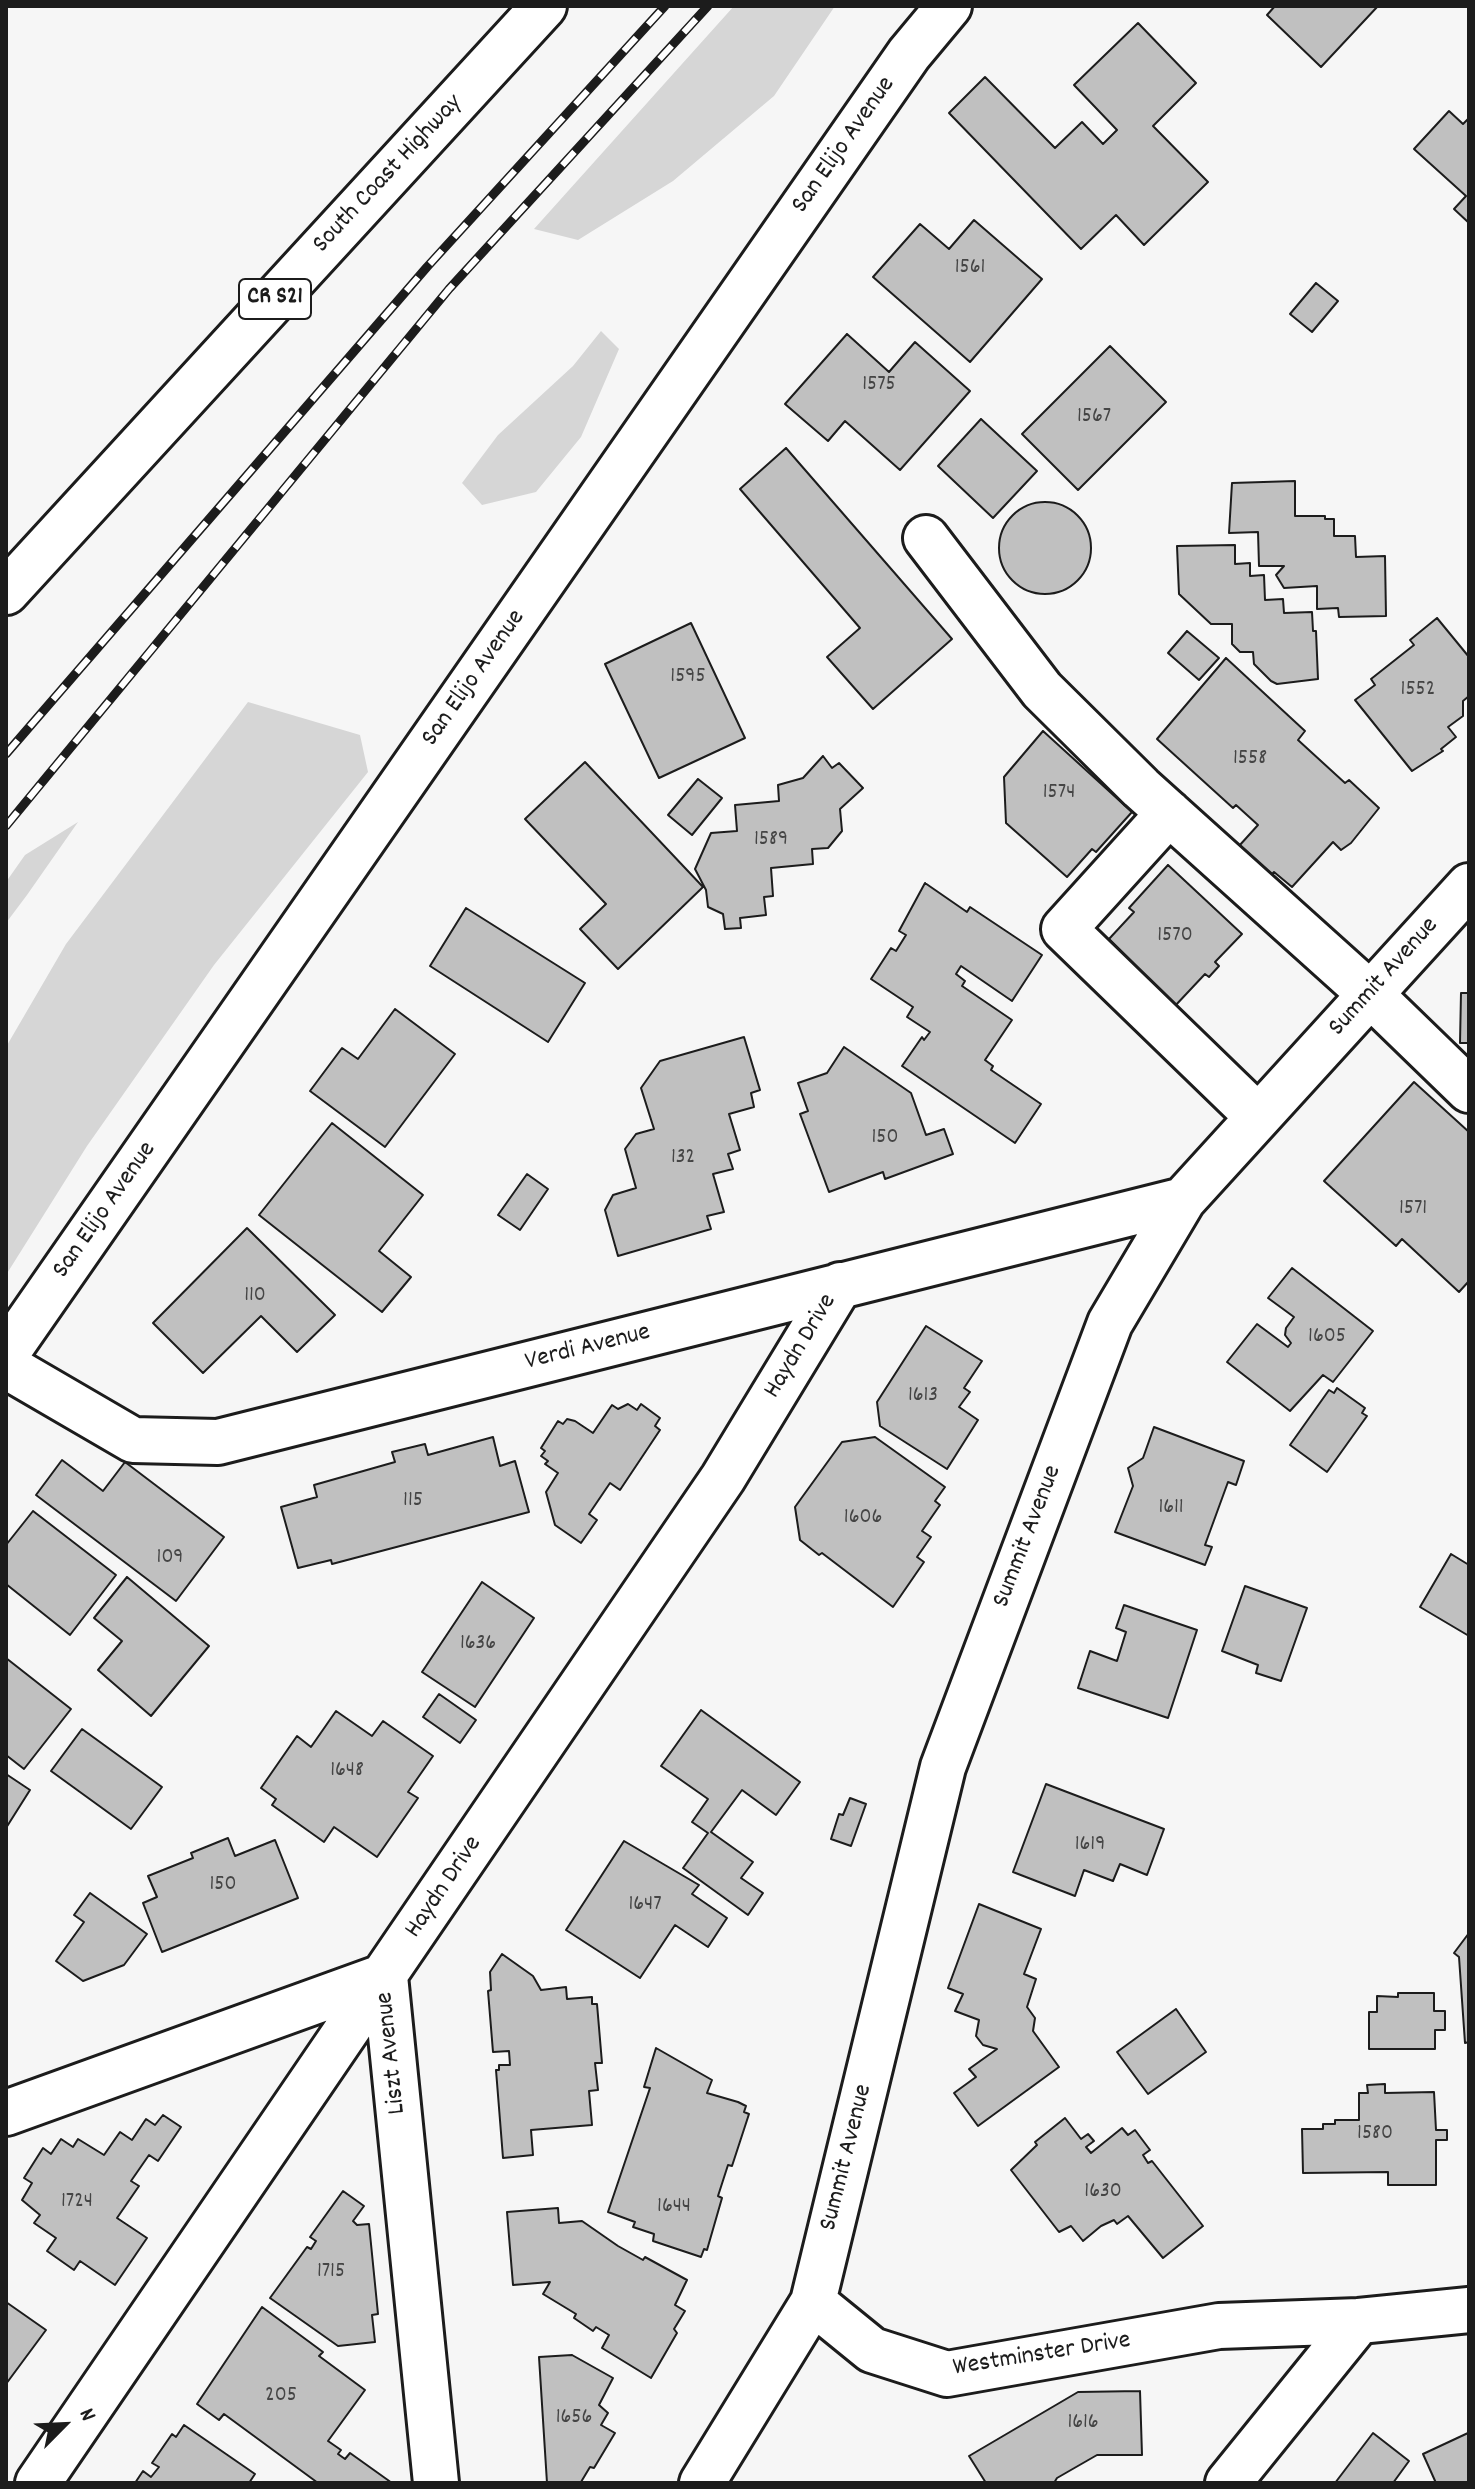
<!DOCTYPE html>
<html>
<head>
<meta charset="utf-8">
<style>
  body { margin:0 }
  #map { position:relative; width:1475px; height:2489px; overflow:hidden; background:#f6f6f6; font-family:Dekko,sans-serif }
  canvas { display:block }
  .frame { position:absolute; inset:0; border:8px solid #1c1c1c; pointer-events:none }
  .north { position:absolute; left:24px; top:2385px; width:80px; height:80px; -webkit-text-stroke:6px #fff; paint-order:stroke; rotate:66deg; font-size:22px; font-weight:700; line-height:32px; text-align:center; color:#1c1c1c }
  .north::after { content:''; display:block; margin:auto; width:28px; height:36px; background:#1c1c1c; clip-path:polygon(50% 0,100% 100%,50% 72%,0 100%) }
</style>
</head>
<body>
<div id="map">
<canvas width="1475" height="2489"></canvas>
<div class="frame"></div>
<div class="north">N</div>
</div>
<script>
const ctx = document.querySelector('canvas').getContext('2d');
ctx.lineJoin = 'round';
function fill(path, color) { ctx.fillStyle = color; ctx.fill(path, 'evenodd'); }
const shape = rows => new Path2D(rows.map(r => 'M' + r).join(''));
function stroke(path, color, width, dash) { ctx.strokeStyle = color; ctx.lineWidth = width; ctx.lineCap = dash ? 'butt' : 'round'; ctx.setLineDash(dash || []); ctx.stroke(path); }
function drawText(font, color, halo, rows, align = 'center') {
  ctx.font = font + ' Dekko,sans-serif'; ctx.lineWidth = 6; ctx.setLineDash([]); ctx.textBaseline = 'middle'; ctx.strokeStyle = halo; ctx.fillStyle = color; for (const [text, x, y, turn = 0] of rows) {
    ctx.save(); ctx.translate(x, y); ctx.rotate((+turn || 0) * Math.PI / 180); ctx.textAlign = isNaN(turn) ? turn : align; if (halo) ctx.strokeText(text, 0, 0); ctx.fillText(text, 0, 0); ctx.restore();
  }
}
const green = shape([
  [734,6,835,6,774,96,673,181,578,240,534,229],
  [601,331,619,349,581,437,536,492,482,505,462,483,498,435,573,366],
  [248,702,360,735,368,772,214,965,87,1146,6,1275,6,1047,66,944],
  [78,822,27,895,6,923,6,882,25,855]
]);
const building = shape([
  [1275,6,1378,6,1321,67,1267,15,1275,6],
  [1138,23,1196,83,1153,126,1208,182,1144,245,1116,215,1081,249,949,113,985,77,1055,148,1082,122,1103,144,1117,130,1074,85,1138,23],
  [1449,111,1463,124,1469,118,1469,223,1454,209,1466,196,1414,149,1449,111],
  [974,220,1042,279,970,362,873,277,920,224,949,249,974,220],
  [1316,283,1338,301,1312,332,1290,314,1316,283],
  [847,334,889,372,915,342,970,391,900,470,845,421,828,441,785,404,847,334],
  [1110,346,1166,402,1078,490,1022,434,1110,346],
  [981,419,1037,471,993,518,938,466,981,419],
  [786,448,952,639,873,709,827,657,860,628,740,489,786,448],
  [1295,481,1295,516,1325,516,1325,519,1334,519,1334,536,1355,536,1356,557,1385,556,1386,616,1339,617,1338,608,1317,609,1317,586,1284,588,1276,575,1284,566,1259,566,1258,532,1229,533,1232,483,1295,481],
  '999 548a46 46 0 1 1 92 0a46 46 0 1 1-92 0Z',
  [1235,545,1235,564,1250,563,1250,576,1264,575,1265,600,1283,599,1284,613,1312,612,1313,631,1316,631,1318,679,1277,684,1271,681,1254,664,1253,652,1240,652,1232,644,1232,624,1211,624,1179,594,1177,546,1235,545],
  [1437,618,1469,657,1469,696,1463,701,1463,716,1448,727,1456,737,1441,749,1443,751,1412,771,1355,700,1375,685,1371,679,1414,645,1410,640,1437,618],
  [691,623,745,738,659,778,605,664,691,623],
  [1187,631,1219,658,1199,680,1168,653,1187,631],
  [1226,658,1305,731,1298,740,1345,783,1349,780,1379,808,1351,843,1341,850,1333,842,1292,887,1274,872,1271,875,1239,846,1258,825,1236,805,1233,808,1157,739,1226,658],
  [1043,731,1132,812,1096,852,1092,849,1067,877,1006,823,1004,777,1043,731],
  [823,756,832,768,839,763,863,788,840,809,842,831,828,848,812,849,813,864,771,868,773,896,764,897,766,915,740,918,741,928,725,929,723,914,708,907,706,890,695,869,711,833,737,831,735,805,779,801,778,785,803,778,823,756],
  [585,762,703,887,618,969,580,929,606,904,525,819,585,762],
  [698,779,722,798,692,835,668,815,698,779],
  [1168,865,1242,934,1215,962,1219,966,1209,977,1205,974,1174,1007,1131,967,1133,963,1109,939,1134,912,1129,908,1168,865],
  [925,883,967,912,970,907,1042,955,1012,1001,961,966,956,974,965,981,962,986,1012,1020,985,1060,993,1066,991,1070,1041,1104,1015,1143,902,1066,922,1037,924,1040,930,1032,907,1017,913,1007,871,979,891,948,896,951,906,935,899,931,925,883],
  [466,908,585,983,548,1042,430,966,466,908],
  [1461,993,1469,993,1469,1043,1460,1043,1461,993],
  [395,1009,455,1054,385,1147,310,1091,342,1048,358,1059,395,1009],
  [744,1037,760,1090,751,1093,754,1107,729,1114,740,1150,728,1154,733,1169,713,1174,724,1212,707,1216,711,1229,618,1256,605,1210,613,1195,636,1188,625,1149,636,1134,654,1129,641,1088,660,1061,744,1037],
  [844,1047,911,1093,926,1135,944,1129,953,1154,885,1179,883,1172,829,1192,800,1114,808,1111,798,1083,827,1073,844,1047],
  [1414,1082,1469,1132,1469,1281,1459,1292,1402,1239,1396,1246,1324,1181,1414,1082],
  [332,1123,423,1195,379,1251,411,1277,382,1312,259,1215,332,1123],
  [527,1174,548,1189,520,1230,498,1215,527,1174],
  [247,1228,335,1315,297,1352,261,1316,203,1373,153,1323,247,1228],
  [1292,1268,1373,1331,1333,1382,1323,1375,1290,1411,1227,1362,1257,1324,1288,1347,1291,1343,1285,1335,1286,1328,1294,1317,1268,1298,1292,1268],
  [926,1326,982,1361,964,1388,970,1392,959,1407,978,1420,947,1469,880,1426,877,1402,926,1326],
  [1337,1388,1365,1408,1362,1413,1367,1416,1327,1472,1290,1445,1329,1390,1334,1393,1337,1388],
  [628,1404,637,1410,641,1404,660,1418,655,1426,660,1430,620,1490,610,1483,589,1514,597,1520,581,1543,555,1525,546,1492,558,1473,545,1464,548,1461,541,1456,545,1451,541,1448,558,1421,563,1424,567,1419,575,1421,593,1433,612,1405,618,1409,628,1404],
  [1154,1427,1244,1461,1236,1485,1228,1482,1205,1545,1212,1547,1205,1565,1115,1532,1133,1486,1128,1468,1143,1458,1154,1427],
  [493,1437,500,1466,515,1461,529,1512,332,1564,331,1560,298,1568,281,1507,317,1497,314,1485,395,1462,392,1452,425,1444,428,1455,493,1437],
  [875,1437,945,1487,935,1501,940,1505,922,1531,931,1537,917,1557,924,1562,893,1607,822,1553,819,1555,800,1540,795,1507,842,1442,875,1437],
  [62,1460,103,1491,125,1462,224,1537,176,1601,36,1495,62,1460],
  [33,1511,116,1575,70,1635,6,1584,6,1545,33,1511],
  [1451,1554,1469,1565,1469,1636,1420,1607,1451,1554],
  [127,1577,209,1646,151,1716,98,1670,122,1641,94,1618,127,1577],
  [482,1582,534,1618,475,1707,422,1672,482,1582],
  [1245,1586,1307,1608,1281,1681,1256,1673,1258,1665,1222,1651,1245,1586],
  [1124,1605,1197,1630,1168,1718,1078,1688,1090,1651,1117,1661,1126,1632,1116,1628,1124,1605],
  [6,1658,71,1709,24,1769,6,1755,6,1658],
  [439,1694,476,1720,460,1743,423,1717,439,1694],
  [701,1710,800,1782,776,1815,742,1790,711,1832,753,1862,741,1878,763,1893,748,1915,683,1868,708,1833,692,1822,708,1799,661,1766,701,1710],
  [336,1711,372,1736,383,1721,433,1756,408,1792,418,1798,377,1857,334,1827,324,1842,272,1805,276,1799,261,1788,297,1736,311,1747,336,1711],
  [82,1729,162,1787,131,1829,51,1771,82,1729],
  [6,1774,30,1790,6,1828,6,1774],
  [1046,1784,1164,1829,1147,1875,1120,1864,1113,1881,1084,1870,1075,1896,1013,1872,1046,1784],
  [850,1798,866,1804,851,1846,831,1839,839,1814,843,1815,850,1798],
  [228,1838,235,1856,275,1840,298,1898,162,1952,143,1903,157,1897,148,1876,193,1858,191,1853,228,1838],
  [624,1841,699,1885,692,1894,727,1918,708,1947,675,1925,640,1978,566,1930,624,1841],
  [90,1893,147,1934,124,1965,83,1981,56,1961,84,1922,74,1915,90,1893],
  [979,1904,1041,1929,1024,1974,1036,1979,1027,2007,1035,2018,1033,2031,1059,2067,978,2126,954,2093,976,2077,969,2069,997,2049,983,2045,976,2036,979,2020,955,2011,963,1994,948,1988,979,1904],
  [1469,1933,1469,2042,1465,2043,1459,1957,1454,1953,1469,1933],
  [502,1954,533,1976,541,1990,566,1987,567,1999,592,1997,592,2004,597,2004,602,2063,595,2063,598,2090,589,2091,592,2125,531,2130,533,2155,503,2158,496,2070,499,2070,499,2065,510,2065,509,2051,493,2052,488,1991,491,1990,490,1972,502,1954],
  [1398,1993,1434,1993,1434,2011,1445,2011,1445,2030,1435,2030,1435,2049,1369,2049,1369,2012,1377,2012,1377,1996,1398,1997,1398,1993],
  [1176,2009,1206,2052,1148,2094,1117,2052,1176,2009],
  [656,2048,712,2080,707,2093,738,2102,746,2106,744,2112,749,2114,732,2166,728,2165,718,2196,722,2198,707,2250,704,2249,701,2257,653,2241,654,2234,633,2227,635,2222,608,2212,650,2088,644,2087,656,2048],
  [1385,2084,1385,2093,1434,2092,1436,2130,1447,2130,1447,2140,1436,2140,1436,2185,1388,2185,1388,2172,1303,2173,1302,2129,1323,2129,1323,2124,1335,2124,1335,2120,1359,2120,1359,2093,1368,2093,1367,2085,1385,2084],
  [163,2115,181,2127,158,2161,149,2155,131,2181,139,2186,117,2218,147,2238,115,2285,80,2261,74,2270,47,2251,56,2238,34,2223,40,2215,22,2200,32,2183,24,2178,43,2148,51,2154,61,2139,73,2147,78,2139,104,2155,120,2132,132,2140,146,2119,155,2125,163,2115],
  [1065,2118,1081,2139,1088,2134,1094,2141,1086,2147,1091,2153,1122,2128,1128,2135,1135,2130,1150,2150,1143,2155,1148,2163,1152,2161,1203,2226,1163,2258,1128,2216,1117,2224,1114,2220,1101,2226,1083,2241,1071,2226,1059,2232,1011,2170,1037,2145,1035,2142,1065,2118],
  [343,2191,364,2206,353,2221,357,2225,369,2224,378,2314,372,2315,375,2342,338,2346,270,2298,307,2247,311,2249,316,2241,310,2237,343,2191],
  [558,2208,559,2223,582,2221,618,2246,643,2260,645,2257,687,2280,675,2305,685,2311,674,2329,677,2333,651,2378,602,2348,609,2335,596,2327,593,2331,574,2318,576,2314,543,2294,550,2282,513,2285,507,2212,558,2208],
  [6,2302,46,2330,6,2384,6,2302],
  [262,2307,323,2352,319,2356,365,2390,328,2441,341,2450,338,2454,345,2459,350,2453,392,2483,318,2483,224,2414,219,2420,197,2404,262,2307],
  [572,2355,613,2378,599,2405,608,2413,601,2425,615,2433,594,2468,590,2467,581,2482,547,2483,539,2357,572,2355],
  [1140,2391,1142,2455,1097,2455,1057,2478,1054,2483,986,2483,969,2456,1078,2392,1140,2391],
  [184,2425,255,2474,249,2483,135,2483,143,2471,151,2477,159,2467,152,2463,172,2434,176,2437,184,2425],
  [1373,2433,1409,2461,1393,2483,1335,2483,1373,2433],
  [1468,2433,1469,2483,1436,2483,1423,2454,1468,2433]
]);
const minor = shape([
  [926,538,1042,690,1141,788,1370,994,1469,1090],
  [1169,813,1064,929,1258,1117],
  [6,1366,133,1440,218,1442,1183,1200],
  [6,2113,385,1976,436,2483],
  [813,2302,872,2350,947,2374,1219,2326,1359,2321,1469,2310],
  [38,2483,723,1478,840,1285],
  [702,2483,813,2302,943,1767,1110,1323,1183,1200,1469,886],
  [1228,2483,1359,2321]
]);
const major = shape([
  [6,592,544,6],
  [6,1354,909,54,949,6]
]);
const rail = shape([
  [6,754,427,267,665,6],
  [6,826,449,289,708,6]
]);
const numberNames = [
  ["1561",970,269],
  ["1575",879,386],
  ["1567",1094,418],
  ["1595",688,678],
  ["1552",1418,691],
  ["1558",1250,760],
  ["1574",1059,794],
  ["1589",771,841],
  ["1570",1175,937],
  ["150",885,1139],
  ["132",683,1159],
  ["1571",1413,1210],
  ["110",255,1297],
  ["1605",1327,1338],
  ["1613",923,1397],
  ["115",413,1502],
  ["1611",1171,1509],
  ["1606",863,1519],
  ["109",170,1559],
  ["1636",478,1645],
  ["1648",347,1772],
  ["1619",1090,1846],
  ["150",223,1886],
  ["1647",645,1906],
  ["1580",1375,2135],
  ["1630",1103,2193],
  ["1724",77,2203],
  ["1644",674,2208],
  ["1715",331,2273],
  ["205",281,2397],
  ["1656",574,2419],
  ["1616",1083,2424]
];
const shields = [
  [275,299,72]
];
const shieldNames = [
  ["CR S21",275,299]
];
const streetNames = [
  ["San Elijo Avenue",845,146,-55],
  ["South Coast Highway",389,175,-47],
  ["San Elijo Avenue",475,679,-55],
  ["Summit Avenue",1385,978,-48],
  ["San Elijo Avenue",106,1211,-55],
  ["Haydn Drive",802,1347,-59],
  ["Verdi Avenue",588,1349,-14],
  ["Summit Avenue",1029,1537,-69],
  ["Haydn Drive",445,1888,-56],
  ["Liszt Avenue",393,2053,-96],
  ["Summit Avenue",848,2158,-76],
  ["Westminster Drive",1042,2356,-9]
];
fill(green, '#d6d6d6');
fill(building, '#c0c0c0');
stroke(building, '#1c1c1c', 2);
stroke(minor, '#1c1c1c', 50);
stroke(major, '#1c1c1c', 50);
stroke(minor, '#fff', 44);
stroke(major, '#fff', 44);
stroke(rail, '#1c1c1c', 9);
stroke(rail, '#fff', 6, [18]);
drawText('22px', '#454545', null, numberNames);
for (const [x, y, w] of shields) { const box = new Path2D(); box.roundRect(x - w / 2, y - 20, w, 40, 6); ctx.fillStyle = '#fff'; ctx.fill(box); stroke(box, '#1c1c1c', 2); }
drawText('bold 24px', '#1c1c1c', null, shieldNames);
drawText('26px', '#1c1c1c', '#fff', streetNames);
</script>
</body>
</html>
